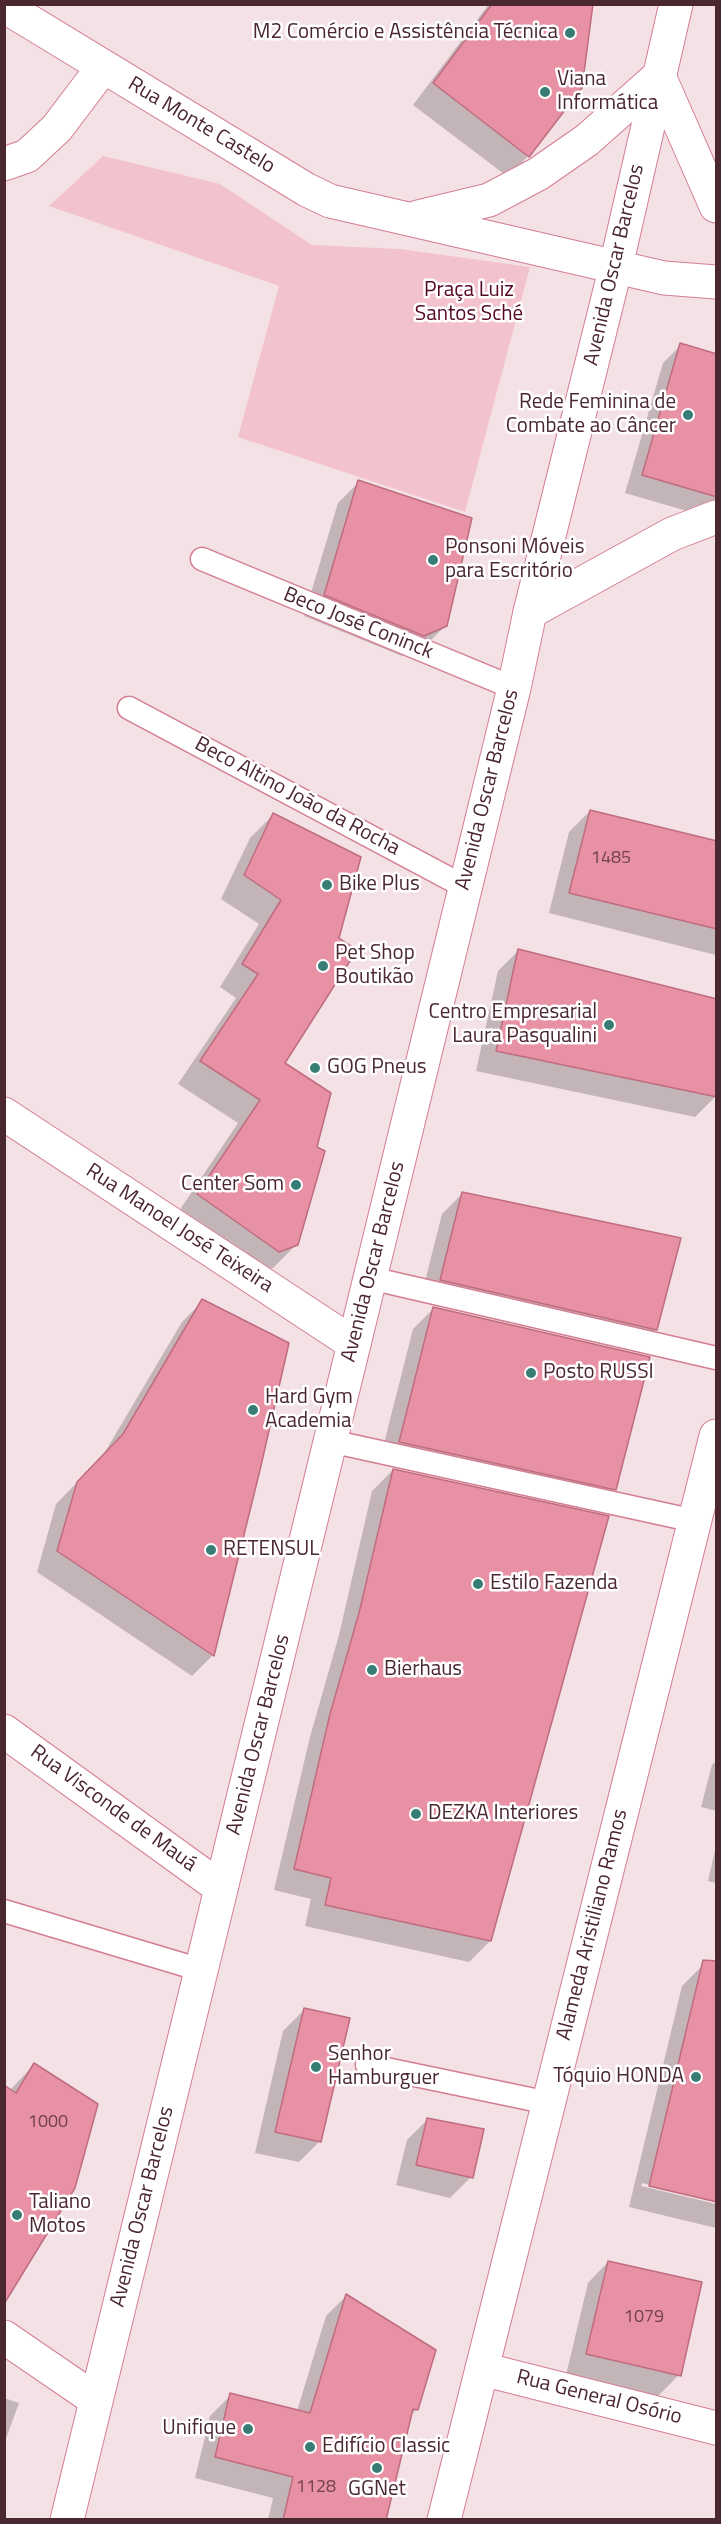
<!DOCTYPE html>
<html>
<head>
<meta charset="utf-8">
<style>
  body { margin:0 }
  #map { position:relative; width:721px; height:2524px; overflow:hidden; background:#f4e1e5; font-family:"Titillium Web",sans-serif }
  canvas { display:block }
  .frame { position:absolute; inset:0; border:6px solid #4b2730; pointer-events:none }
</style>
</head>
<body>
<div id="map">
<canvas width="721" height="2524"></canvas>
<div class="frame"></div>
</div>
<script>
const ctx = document.querySelector('canvas').getContext('2d');
ctx.lineJoin = 'round';
function fill(path, color) { ctx.fillStyle = color; ctx.fill(path, 'evenodd'); }
const shape = rows => new Path2D(rows.map(r => 'M' + r).join(''));
function stroke(path, color, width, dash) { ctx.strokeStyle = color; ctx.lineWidth = width; ctx.lineCap = dash ? 'butt' : 'round'; ctx.setLineDash(dash || []); ctx.stroke(path); }
function drawText(font, color, halo, rows, align = 'center') {
  ctx.font = font + ' "Titillium Web",sans-serif'; ctx.lineWidth = 5; ctx.setLineDash([]); ctx.textBaseline = 'middle'; ctx.strokeStyle = halo; ctx.fillStyle = color; for (const [text, x, y, turn = 0] of rows) {
    ctx.save(); ctx.translate(x, y); ctx.rotate((+turn || 0) * Math.PI / 180); ctx.textAlign = isNaN(turn) ? turn : align; if (halo) ctx.strokeText(text, 0, 0); ctx.fillText(text, 0, 0); ctx.restore();
  }
}
const green = shape([
  [103,156,220,184,312,245,400,249,530,267,465,512,238,437,279,286,49,206]
]);
const shadow = shape([
  [489,4,588,4,528,156,508,177,413,105],
  [681,345,716,356,716,513,711,518,625,493,663,363],
  [359,482,446,625,425,646,402,656,304,616,338,503],
  [590,811,716,842,716,955,549,913,569,832],
  [273,815,359,858,283,1063,316,1147,297,1244,273,1268,255,1275,175,1217,238,1123,178,1084,236,998,220,987,259,924,221,899,250,838],
  [519,950,716,1096,695,1117,476,1071,498,971],
  [463,1193,679,1239,656,1330,635,1351,420,1301,442,1214],
  [203,1301,213,1655,192,1676,37,1572,56,1504,102,1457,182,1322],
  [434,1308,614,1489,593,1510,379,1463,413,1329],
  [393,1470,490,1941,469,1962,305,1926,311,1899,274,1890,310,1737,339,1635,372,1491],
  [716,1761,716,1811,701,1807,712,1765],
  [716,1846,716,1883,708,1881],
  [703,1965,716,2201,642,2183,641,2186,716,2204,716,2228,629,2207,682,1986],
  [304,2010,320,2141,299,2162,255,2153,283,2031],
  [34,2065,74,2187,10,2090],
  [427,2120,471,2177,450,2198,396,2185,407,2140],
  [608,2262,679,2375,658,2396,566,2375,588,2283],
  [347,2295,417,2409,409,2417,385,2520,268,2520,273,2498,195,2478,210,2416,231,2395,297,2411,326,2316],
  [4,2398,19,2403,4,2444]
]);
const building = shape([
  [492,4,593,4,582,88,529,157,433,83,492,4],
  [680,343,717,354,717,497,642,475,680,343],
  [358,480,472,518,447,626,424,636,324,595,358,480],
  [590,810,717,841,717,929,569,893,590,810],
  [273,813,361,857,339,938,357,950,285,1063,331,1093,317,1147,325,1151,298,1245,279,1252,197,1194,260,1100,200,1061,258,974,242,964,281,900,244,875,273,813],
  [518,949,717,999,717,1097,496,1051,518,949],
  [462,1192,681,1238,657,1330,440,1280,462,1192],
  [202,1299,289,1343,260,1470,214,1656,57,1551,77,1482,123,1434,202,1299],
  [433,1307,650,1357,616,1490,399,1442,433,1307],
  [393,1469,609,1516,491,1941,325,1905,331,1878,294,1869,330,1714,359,1613,393,1469],
  [703,1960,717,1961,717,2202,649,2186,703,1960],
  [304,2008,350,2018,321,2142,275,2132,304,2008],
  [34,2063,98,2104,75,2188,4,2304,4,2085,16,2093,34,2063],
  [427,2118,484,2129,473,2178,416,2165,427,2118],
  [608,2261,702,2282,681,2376,586,2354,608,2261],
  [346,2294,436,2350,418,2410,413,2409,386,2520,283,2520,293,2477,215,2457,230,2393,310,2413,346,2294]
]);
const service = shape([
  [202,559,514,688],
  [129,708,465,887],
  [370,1278,716,1358],
  [330,1441,695,1521],
  [4,1911,201,1970],
  [367,2065,549,2103]
]);
const minor = shape([
  [4,6,307,190,330,201,664,278,716,282],
  [4,164,27,156,57,128,103,67],
  [418,217,489,200,538,174,587,140,659,76,716,206],
  [530,612,672,534,716,517],
  [4,1114,354,1344],
  [4,1731,221,1888],
  [4,2337,96,2400],
  [482,2369,716,2428]
]);
const secondary = shape([
  [67,2520,514,688,530,612,616,266,676,4],
  [444,2520,716,1436]
]);
const markers = [
  [570,33,6,"#377d75"],
  [545,92,6,"#377d75"],
  [688,415,6,"#377d75"],
  [433,560,6,"#377d75"],
  [327,885,6,"#377d75"],
  [323,966,6,"#377d75"],
  [609,1025,6,"#377d75"],
  [315,1068,6,"#377d75"],
  [296,1185,6,"#377d75"],
  [531,1373,6,"#377d75"],
  [253,1410,6,"#377d75"],
  [211,1550,6,"#377d75"],
  [478,1584,6,"#377d75"],
  [372,1670,6,"#377d75"],
  [416,1814,6,"#377d75"],
  [316,2067,6,"#377d75"],
  [696,2077,6,"#377d75"],
  [17,2215,6,"#377d75"],
  [248,2429,6,"#377d75"],
  [310,2447,6,"#377d75"],
  [377,2468,6,"#377d75"]
];
const numberNames = [
  ["1485",611,859],
  ["1000",48,2123],
  ["1079",644,2318],
  ["1128",316,2488]
];
const poiNames = [
  ["M2 Comércio e Assistência Técnica",558,33,"right"],
  ["Viana",557,80],
  ["Informática",557,104],
  ["Rede Feminina de",676,403,"right"],
  ["Combate ao Câncer",676,427,"right"],
  ["Ponsoni Móveis",445,548],
  ["para Escritório",445,572],
  ["Bike Plus",339,885],
  ["Pet Shop",335,954],
  ["Boutikão",335,978],
  ["Centro Empresarial",597,1013,"right"],
  ["Laura Pasqualini",597,1037,"right"],
  ["GOG Pneus",327,1068],
  ["Center Som",284,1185,"right"],
  ["Posto RUSSI",543,1373],
  ["Hard Gym",265,1398],
  ["Academia",265,1422],
  ["RETENSUL",223,1550],
  ["Estilo Fazenda",490,1584],
  ["Bierhaus",384,1670],
  ["DEZKA Interiores",428,1814],
  ["Senhor",328,2055],
  ["Hamburguer",328,2079],
  ["Tóquio HONDA",684,2077,"right"],
  ["Taliano",29,2203],
  ["Motos",29,2227],
  ["Unifique",236,2429,"right"],
  ["Edifício Classic",322,2447],
  ["GGNet",377,2490,"center"]
];
const streetNames = [
  ["Rua Monte Castelo",201,126,31],
  ["Avenida Oscar Barcelos",615,265,-77],
  ["Beco José Coninck",358,624,22],
  ["Avenida Oscar Barcelos",488,790,-76],
  ["Beco Altino João da Rocha",297,797,28],
  ["Rua Manoel José Teixeira",179,1229,33],
  ["Avenida Oscar Barcelos",374,1262,-76],
  ["Avenida Oscar Barcelos",259,1735,-76],
  ["Rua Visconde de Mauá",113,1809,36],
  ["Alameda Aristiliano Ramos",593,1925,-76],
  ["Avenida Oscar Barcelos",143,2207,-76],
  ["Rua General Osório",599,2398,14]
];
const parkNames = [
  ["Praça Luiz",469,291],
  ["Santos Sché",469,315]
];
fill(green, '#f3c3cd');
fill(shadow, '#0003');
fill(building, '#e891a5');
stroke(building, '#bf6c80', 1.5);
stroke(service, '#d47e92', 25);
stroke(minor, '#d47e92', 35);
stroke(secondary, '#d47e92', 35);
stroke(service, '#fff', 22);
stroke(minor, '#fff', 33);
stroke(secondary, '#fff', 33);
for (const [x, y, r, color] of markers) { const dot = new Path2D(); dot.arc(x, y, r, 0, 2 * Math.PI); ctx.fillStyle = color; ctx.fill(dot); stroke(dot, '#fff', 2); }
drawText('18px', '#72424d', null, numberNames);
drawText('21px', '#4b2730', '#fff', poiNames, 'left');
drawText('21px', '#4b2730', '#fff', streetNames);
drawText('21px', '#540625', '#fff', parkNames);
</script>
</body>
</html>
